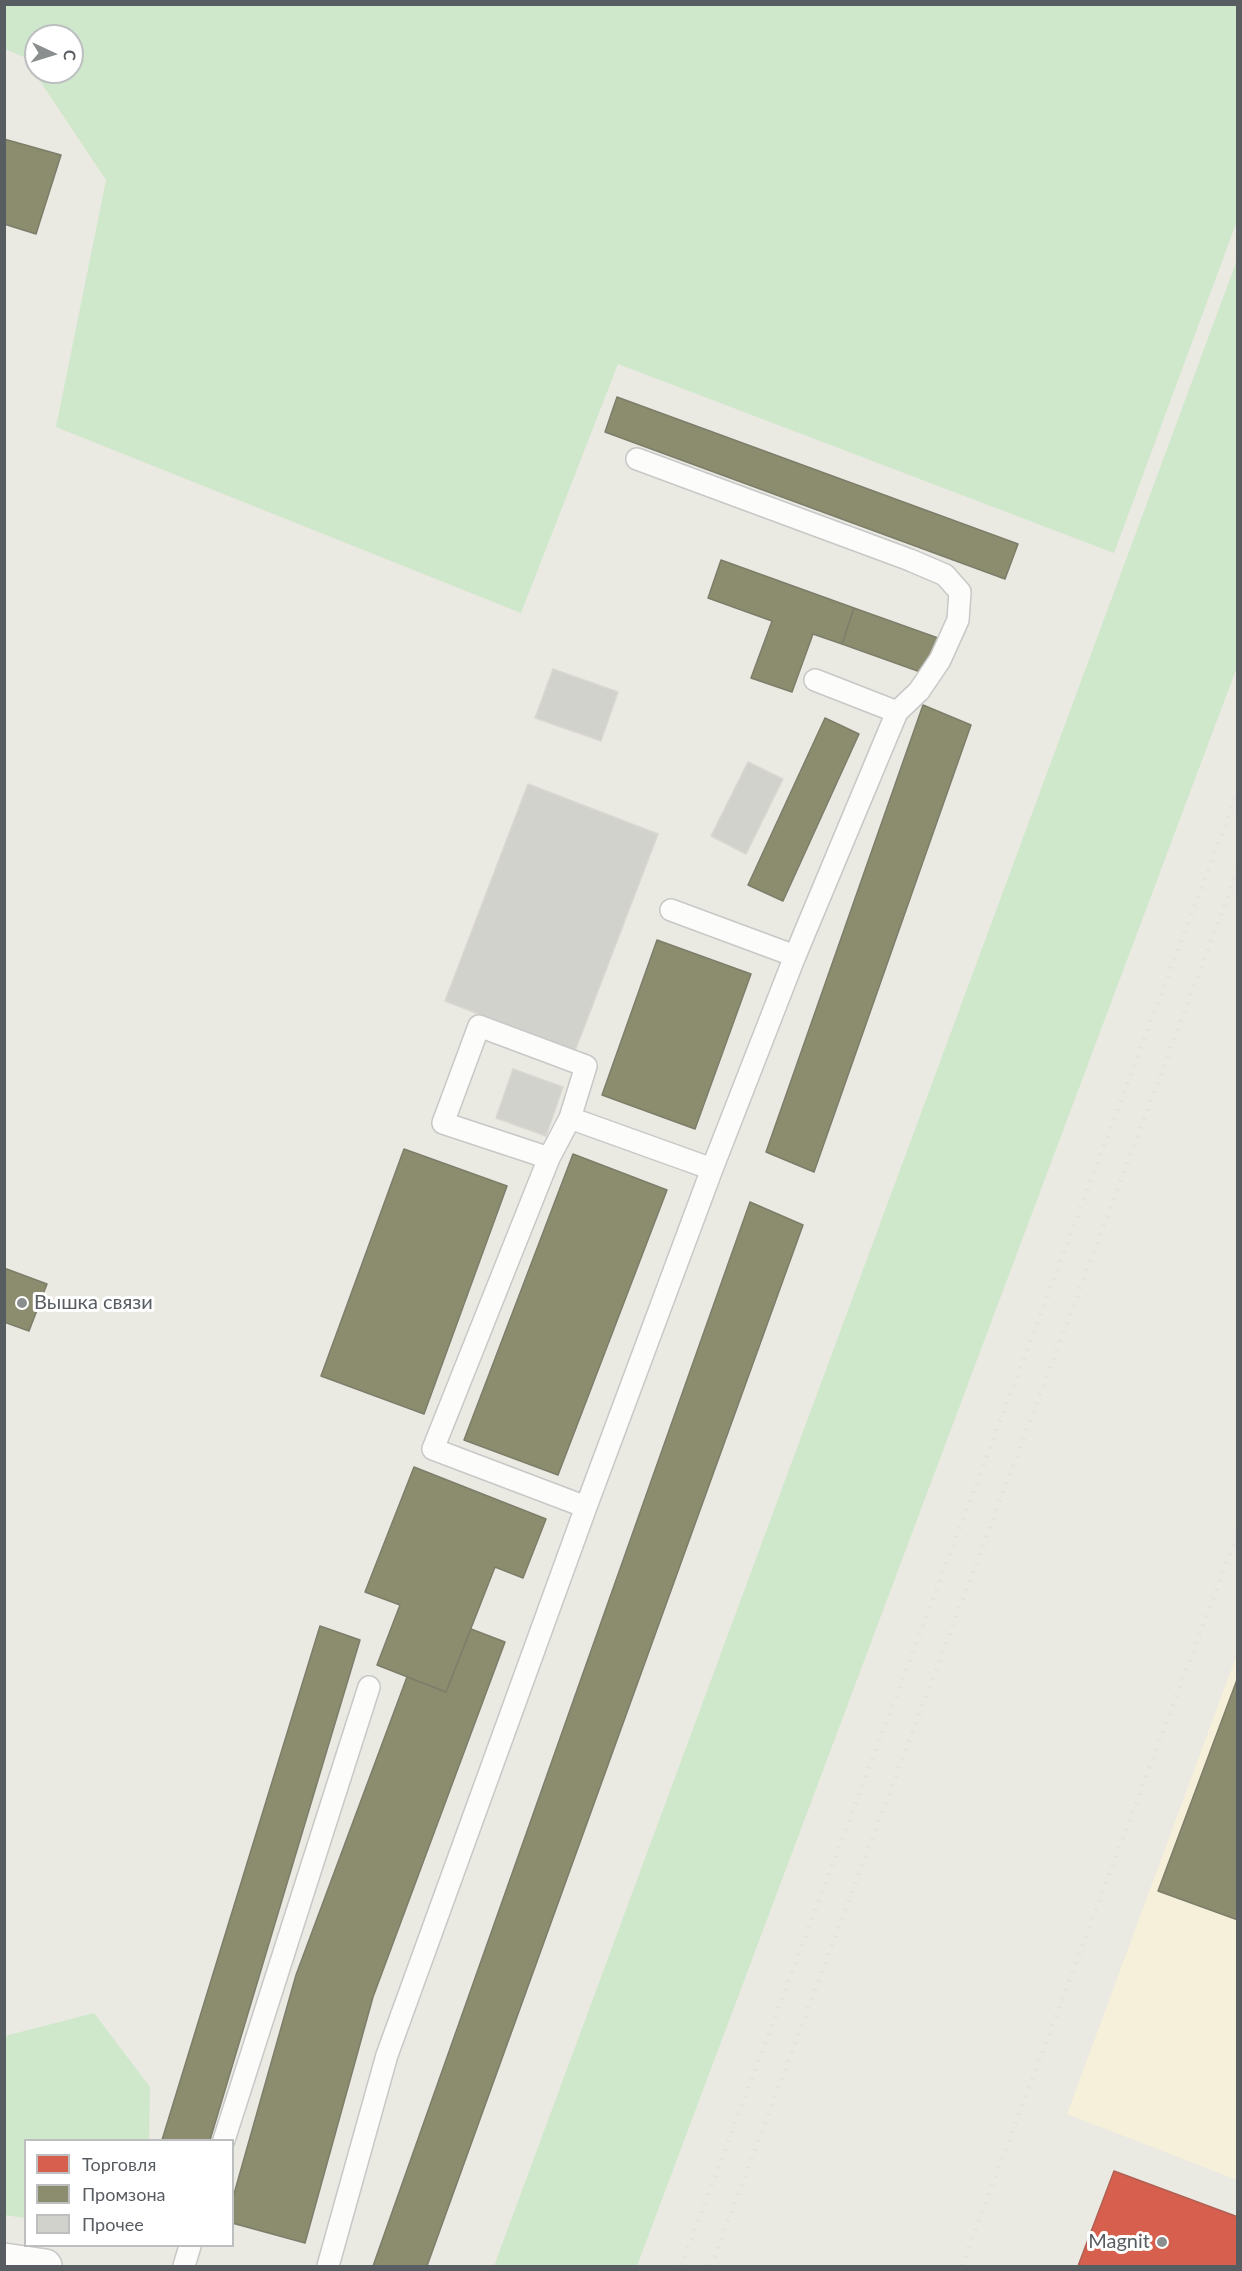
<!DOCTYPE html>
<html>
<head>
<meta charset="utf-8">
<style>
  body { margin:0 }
  #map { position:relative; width:1242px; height:2271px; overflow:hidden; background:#eae9e2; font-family:Lato,sans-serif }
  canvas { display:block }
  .frame { position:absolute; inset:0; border:6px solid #585d62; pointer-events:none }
  .legend { position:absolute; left:24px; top:2139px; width:210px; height:108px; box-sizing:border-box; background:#fff; border:2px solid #bcbec0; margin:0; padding:8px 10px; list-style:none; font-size:18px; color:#585d62 }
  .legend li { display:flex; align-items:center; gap:12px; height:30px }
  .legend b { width:30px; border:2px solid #bcbec0 }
  .north { position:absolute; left:24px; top:24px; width:60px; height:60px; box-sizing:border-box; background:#fff; border:2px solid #bcbec0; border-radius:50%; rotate:94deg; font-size:16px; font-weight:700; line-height:24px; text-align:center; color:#585d62 }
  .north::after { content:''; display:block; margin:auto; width:21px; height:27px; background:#8b8e8f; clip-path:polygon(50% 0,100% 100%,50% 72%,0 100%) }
</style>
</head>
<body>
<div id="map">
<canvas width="1242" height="2271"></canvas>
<div class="frame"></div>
<ul class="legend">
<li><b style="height:16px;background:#d6604d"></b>Торговля</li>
<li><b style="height:16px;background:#8c8c6e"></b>Промзона</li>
<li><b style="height:16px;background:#d2d2cd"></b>Прочее</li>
</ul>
<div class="north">С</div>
</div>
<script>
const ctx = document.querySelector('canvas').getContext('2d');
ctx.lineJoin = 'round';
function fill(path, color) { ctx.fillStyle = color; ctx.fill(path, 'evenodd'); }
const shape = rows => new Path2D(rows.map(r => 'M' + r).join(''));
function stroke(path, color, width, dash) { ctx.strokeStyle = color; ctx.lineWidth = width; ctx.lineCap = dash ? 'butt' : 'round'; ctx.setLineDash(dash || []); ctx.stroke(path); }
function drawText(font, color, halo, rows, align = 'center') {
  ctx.font = font + ' Lato,sans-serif'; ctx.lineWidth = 6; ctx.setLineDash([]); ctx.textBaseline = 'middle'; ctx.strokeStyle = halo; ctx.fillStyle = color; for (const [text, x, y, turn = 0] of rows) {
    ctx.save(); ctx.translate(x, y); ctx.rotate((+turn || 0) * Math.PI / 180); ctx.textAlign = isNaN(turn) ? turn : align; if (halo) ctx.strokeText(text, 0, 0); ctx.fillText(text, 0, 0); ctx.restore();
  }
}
const commercial = shape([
  [1237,1654,1237,2180,1067,2114]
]);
const green = shape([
  [4,5,1237,5,1237,221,1114,553,618,364,521,613,56,427,106,180,24,57,5,49],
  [36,36,72,36,72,72,36,72],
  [1237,260,1237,667,637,2266,494,2266],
  [94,2013,150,2087,149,2140,26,2140,25,2218,5,2215,5,2036]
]);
const shops = shape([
  [1114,2171,1238,2217,1238,2266,1078,2266,1114,2171]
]);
const industry = shape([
  [4,139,61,155,36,234,4,224,4,139],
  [617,397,1018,544,1005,579,605,432,617,397],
  [721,560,854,608,842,644,813,634,792,692,751,678,772,621,708,598,721,560],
  [854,608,938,638,926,674,842,644,854,608],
  [923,705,971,725,814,1172,766,1152,923,705],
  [825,718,859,734,783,901,748,885,825,718],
  [657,940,751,974,695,1129,602,1095,657,940],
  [404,1149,507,1186,424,1414,321,1376,404,1149],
  [573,1154,667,1190,558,1475,464,1440,573,1154],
  [750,1202,803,1225,427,2266,373,2266,750,1202],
  [4,1268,47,1284,29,1331,4,1322,4,1268],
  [414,1467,546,1519,523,1578,495,1567,446,1692,377,1665,400,1605,365,1592,414,1467],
  [320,1626,360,1640,210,2140,162,2140,320,1626],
  [471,1629,505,1642,373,1997,305,2243,232,2223,232,2201,296,1975,407,1677,446,1692,471,1629],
  [1238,1677,1238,1920,1158,1891,1238,1677]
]);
const building = shape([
  [553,669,618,692,601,741,535,718,553,669],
  [748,762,783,779,746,854,711,836,748,762],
  [528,784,658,834,575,1051,445,1001,528,784],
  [513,1069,563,1087,546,1136,496,1118,513,1069]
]);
const service = shape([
  [815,680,897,712],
  [671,910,795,956],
  [570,1118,549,1158,443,1123,479,1026,586,1066,570,1118,712,1169],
  [549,1158,433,1449,586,1507],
  [224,2140,369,1687],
  [184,2266,190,2246],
  [328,2266,387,2055,586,1507,712,1169,795,956,897,712,919,691,940,660,958,620,960,592,945,575,910,560,637,459]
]);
const minor = shape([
  [4,2260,45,2266]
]);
const rail = shape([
  [681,2266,1238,791],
  [711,2266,1238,870],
  [962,2266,1238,1532]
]);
const markers = [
  [22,1303,6,"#8b8e8f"],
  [1162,2242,6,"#8b8e8f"]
];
const poiNames = [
  ["Вышка связи",34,1303],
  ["Magnit",1150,2242,"right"]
];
fill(commercial, '#f6efda');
fill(green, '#cfe8cb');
fill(shops, '#d6604d');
stroke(shops, '#b05f53', 1.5);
fill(industry, '#8c8c6e');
stroke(industry, '#7c7e6a', 1.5);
fill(building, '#d2d2cd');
stroke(building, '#dad7d2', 1.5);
stroke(service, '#c7c8c7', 24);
stroke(minor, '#c7c8c7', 36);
stroke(service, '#fcfcfb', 21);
stroke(minor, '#fcfcfb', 33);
stroke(rail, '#e2e2e1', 4.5, [1.5, 8]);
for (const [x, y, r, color] of markers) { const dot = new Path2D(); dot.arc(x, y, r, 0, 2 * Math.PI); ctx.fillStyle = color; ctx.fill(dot); stroke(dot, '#fff', 2); }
drawText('20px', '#585d62', '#fff', poiNames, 'left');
</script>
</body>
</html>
